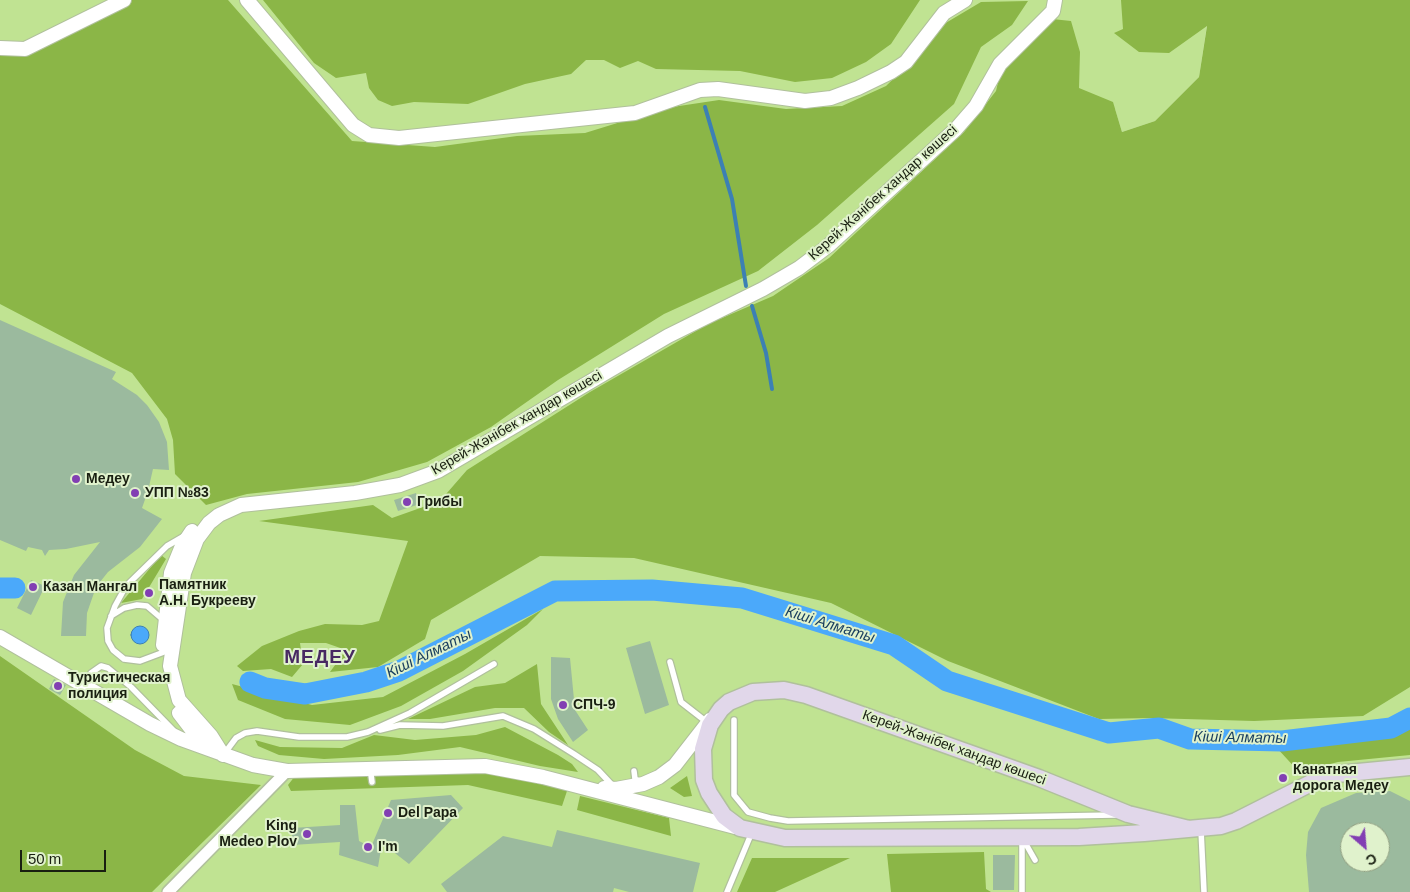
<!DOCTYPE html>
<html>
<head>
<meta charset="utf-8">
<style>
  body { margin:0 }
  #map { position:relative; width:1410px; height:892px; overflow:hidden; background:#e0f2cc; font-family:Arial,sans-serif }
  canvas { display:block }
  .north { position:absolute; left:1340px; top:822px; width:50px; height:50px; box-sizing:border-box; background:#e0f2cc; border:1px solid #909e81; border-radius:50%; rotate:153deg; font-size:14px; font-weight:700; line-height:20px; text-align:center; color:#191f11 }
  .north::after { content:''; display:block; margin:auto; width:18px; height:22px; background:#823fb3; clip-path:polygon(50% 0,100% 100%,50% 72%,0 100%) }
  .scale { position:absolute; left:20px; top:850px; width:86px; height:22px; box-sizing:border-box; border:2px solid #191f11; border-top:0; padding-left:6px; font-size:15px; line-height:18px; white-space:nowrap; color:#191f11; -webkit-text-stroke:4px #e0f2cc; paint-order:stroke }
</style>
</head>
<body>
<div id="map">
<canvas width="1410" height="892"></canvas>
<div class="north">С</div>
<div class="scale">50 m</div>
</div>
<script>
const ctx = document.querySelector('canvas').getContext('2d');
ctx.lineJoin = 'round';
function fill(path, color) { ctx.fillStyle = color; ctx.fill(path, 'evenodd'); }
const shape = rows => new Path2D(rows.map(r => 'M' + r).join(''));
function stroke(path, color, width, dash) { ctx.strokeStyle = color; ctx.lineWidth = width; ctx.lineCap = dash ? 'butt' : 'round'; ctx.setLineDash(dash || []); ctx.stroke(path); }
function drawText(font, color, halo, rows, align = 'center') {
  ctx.font = font + ' Arial,sans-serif'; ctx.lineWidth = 4; ctx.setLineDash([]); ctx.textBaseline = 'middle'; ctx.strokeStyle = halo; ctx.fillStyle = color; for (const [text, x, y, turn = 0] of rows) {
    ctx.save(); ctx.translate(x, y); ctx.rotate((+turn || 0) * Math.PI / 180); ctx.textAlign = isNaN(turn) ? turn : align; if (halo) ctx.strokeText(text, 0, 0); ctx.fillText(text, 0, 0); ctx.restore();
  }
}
const green = shape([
  [0,0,1149,0,1207,25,1199,77,1155,121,1122,132,1115,109,1085,163,1410,630,1410,892,0,892],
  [1350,832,1380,832,1380,862,1350,862]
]);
const forest = shape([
  [129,0,228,0,352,141,435,147,517,136,585,133,666,108,719,100,786,109,842,106,886,86,920,53,944,24,981,2,1028,1,1012,25,981,47,954,104,817,225,758,271,664,314,558,380,491,427,427,462,358,482,247,494,206,505,175,474,173,440,167,419,132,373,0,304,0,54],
  [263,0,920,0,891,44,866,62,832,78,795,82,740,71,656,69,638,61,620,68,604,60,586,60,571,74,525,84,468,104,414,102,392,106,378,100,369,88,366,73,336,78,314,63],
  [1121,0,1410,0,1410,687,1363,716,1254,721,1150,718,1099,719,948,661,831,603,634,558,540,556,431,620,425,639,378,667,330,672,346,650,326,643,300,643,303,664,292,677,271,669,243,671,237,666,262,646,299,631,325,624,362,625,379,621,408,541,259,521,373,505,392,518,440,501,467,470,590,392,708,324,773,296,829,258,964,132,996,91,1000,74,1052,19,1071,21,1080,52,1079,88,1113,102,1122,132,1155,121,1199,77,1207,26,1169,53,1139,52,1114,33,1123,29],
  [161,555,166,559,142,599,121,603],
  [543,609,527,625,463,671,401,706,350,725,285,719,238,700,232,684,312,705,383,697,465,654],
  [0,656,135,750,184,776,261,785,152,892,0,892],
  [537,664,541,704,568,745,549,732,524,708,495,708,430,719,408,719,475,687,505,683],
  [1410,724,1410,755,1338,762,1299,772,1276,747,1393,732],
  [505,727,558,755,572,764,578,772,540,766,460,747,398,755,324,759,279,755,258,746,255,740,280,747,342,748,374,735,415,740,476,735],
  [452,766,569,785,562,806,468,785,291,791,288,785,299,771],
  [687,776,692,796,684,797,670,788],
  [580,796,669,818,671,836,577,810],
  [984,852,986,889,991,892,891,892,887,854],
  [752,858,850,858,775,892,737,892]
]);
const water = shape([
  '131 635a9 9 0 1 1 18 0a9 9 0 1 1-18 0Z'
]);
const stream = shape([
  [705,107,732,199,746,286],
  [752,306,766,353,772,389]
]);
const river = shape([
  [0,588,15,588],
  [250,682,265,688,305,694,366,682,399,671,555,591,652,590,742,598,894,645,947,681,1109,733,1159,728,1190,739,1282,741,1391,728,1410,718]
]);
const building = shape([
  [0,320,116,372,112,379,137,395,147,405,159,422,167,442,169,470,153,469,148,491,142,508,162,519,140,547,108,572,96,587,87,613,86,636,61,636,63,602,74,575,100,542,66,549,49,550,45,556,42,550,28,547,26,551,0,540],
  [416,493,420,504,398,511,394,500],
  [31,580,45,586,31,615,17,608],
  [650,641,669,705,645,714,626,648],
  [551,657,570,658,575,710,588,730,573,742,558,719,551,699],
  [54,679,66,685,60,695,49,689],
  [1390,791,1410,801,1410,892,1309,892,1306,855,1308,832,1321,808,1356,793],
  [1350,832,1380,832,1380,862,1350,862],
  [451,795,463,808,409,864,382,843,378,867,339,855,340,842,292,845,292,828,340,825,340,805,355,805,359,841,371,847,391,800],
  [557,830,700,863,693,892,629,892,614,888,613,892,447,892,441,884,503,836,552,847],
  [993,855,1015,855,1014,890,993,890]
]);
const service = shape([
  [111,616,124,608,137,605,147,606,161,618],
  [172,649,140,661,124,659,113,650,108,641,107,628,115,606,126,586,167,546,186,535],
  [670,662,681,702,708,723],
  [92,688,89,678,91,673,101,666,108,668,131,687,173,730],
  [734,720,734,795,748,812,770,818,788,821,1115,815],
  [380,730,400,725,443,726,503,716,534,729,574,754,598,770,613,786],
  [224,754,236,738,245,733,257,731,299,737,347,737,368,732,410,713,494,664],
  [370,768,372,782],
  [634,771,635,779,642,783],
  [1201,830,1204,892],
  [1022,839,1022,892],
  [1023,839,1035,860],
  [727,892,752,832]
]);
const minor = shape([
  [168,892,287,771]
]);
const tertiary = shape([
  [247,0,353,125,369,135,399,138,635,113,700,90,718,89,805,101,831,98,858,88,891,72,906,62,944,13,965,0],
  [0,48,25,49,124,0],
  [0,637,150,724,181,739,253,765,287,771,485,766,543,777,735,827],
  [163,645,171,573,182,546,192,531],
  [179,713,205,747],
  [223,755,211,736,179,700,170,666,184,573,197,539,209,523,219,515,241,505,355,493,400,485,438,471,668,336,763,289,799,268,828,246,956,129,976,106,1000,64,1053,11,1055,0],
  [604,788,616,789,643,784,659,777,675,765,710,720]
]);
const secondary = shape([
  [1189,829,1128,814,1039,778,806,695,784,690,753,692,729,702,721,709,710,725,703,749,704,780,709,793,724,816,740,828,785,838,1079,837,1144,833,1221,826,1236,821,1321,778,1337,774,1410,767]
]);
const markers = [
  [76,479,5,"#823fb3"],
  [135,493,5,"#823fb3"],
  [407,502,5,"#823fb3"],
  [33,587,5,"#823fb3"],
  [149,593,5,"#823fb3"],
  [58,686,5,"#823fb3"],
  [563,705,5,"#823fb3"],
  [1283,778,5,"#823fb3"],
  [388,813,5,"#823fb3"],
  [307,834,5,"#823fb3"],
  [368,847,5,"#823fb3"]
];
const streetNames = [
  ["Керей-Жәнібек хандар көшесі",883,193,-42],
  ["Керей-Жәнібек хандар көшесі",517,423,-30],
  ["Керей-Жәнібек хандар көшесі",954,748,20]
];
const poiNames = [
  ["Медеу",86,479],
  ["УПП №83",145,493],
  ["Грибы",417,502],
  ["Памятник",159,585],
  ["А.Н. Букрееву",159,601],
  ["Казан Мангал",43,587],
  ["Туристическая",68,678],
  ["полиция",68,694],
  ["СПЧ-9",573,705],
  ["Канатная",1293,770],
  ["дорога Медеу",1293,786],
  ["Del Papa",398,813],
  ["King",297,826,"right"],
  ["Medeo Plov",297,842,"right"],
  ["I'm",378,847]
];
const waterNames = [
  ["Кіші Алматы",830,625,17],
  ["Кіші Алматы",429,654,-26],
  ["Кіші Алматы",1240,738,1]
];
const districtNames = [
  ["МЕДЕУ",320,658]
];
fill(green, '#c0e392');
fill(forest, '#8bb647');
fill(water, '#4ba9fa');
stroke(water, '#3c80b4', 1);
stroke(stream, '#3c80b4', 4);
stroke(river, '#4ba9fa', 21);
fill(building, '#9bba9e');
stroke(service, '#b0c09c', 8);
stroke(minor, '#b0c09c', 14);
stroke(tertiary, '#b0c09c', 16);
stroke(secondary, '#b0c09c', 19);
stroke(service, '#fff', 5.5);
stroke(minor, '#fff', 11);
stroke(tertiary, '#fff', 14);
stroke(secondary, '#e1d7ea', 16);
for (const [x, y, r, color] of markers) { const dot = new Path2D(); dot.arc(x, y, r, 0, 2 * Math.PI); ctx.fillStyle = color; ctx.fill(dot); stroke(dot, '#e0f2cc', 2); }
drawText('14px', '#191f11', '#e0f2cc', streetNames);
drawText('bold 14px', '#191f11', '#e0f2cc', poiNames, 'left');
drawText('italic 15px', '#173c5d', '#e0f2cc', waterNames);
ctx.letterSpacing = '1px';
drawText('bold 19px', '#482962', '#e0f2cc', districtNames);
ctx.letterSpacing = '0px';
</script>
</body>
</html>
